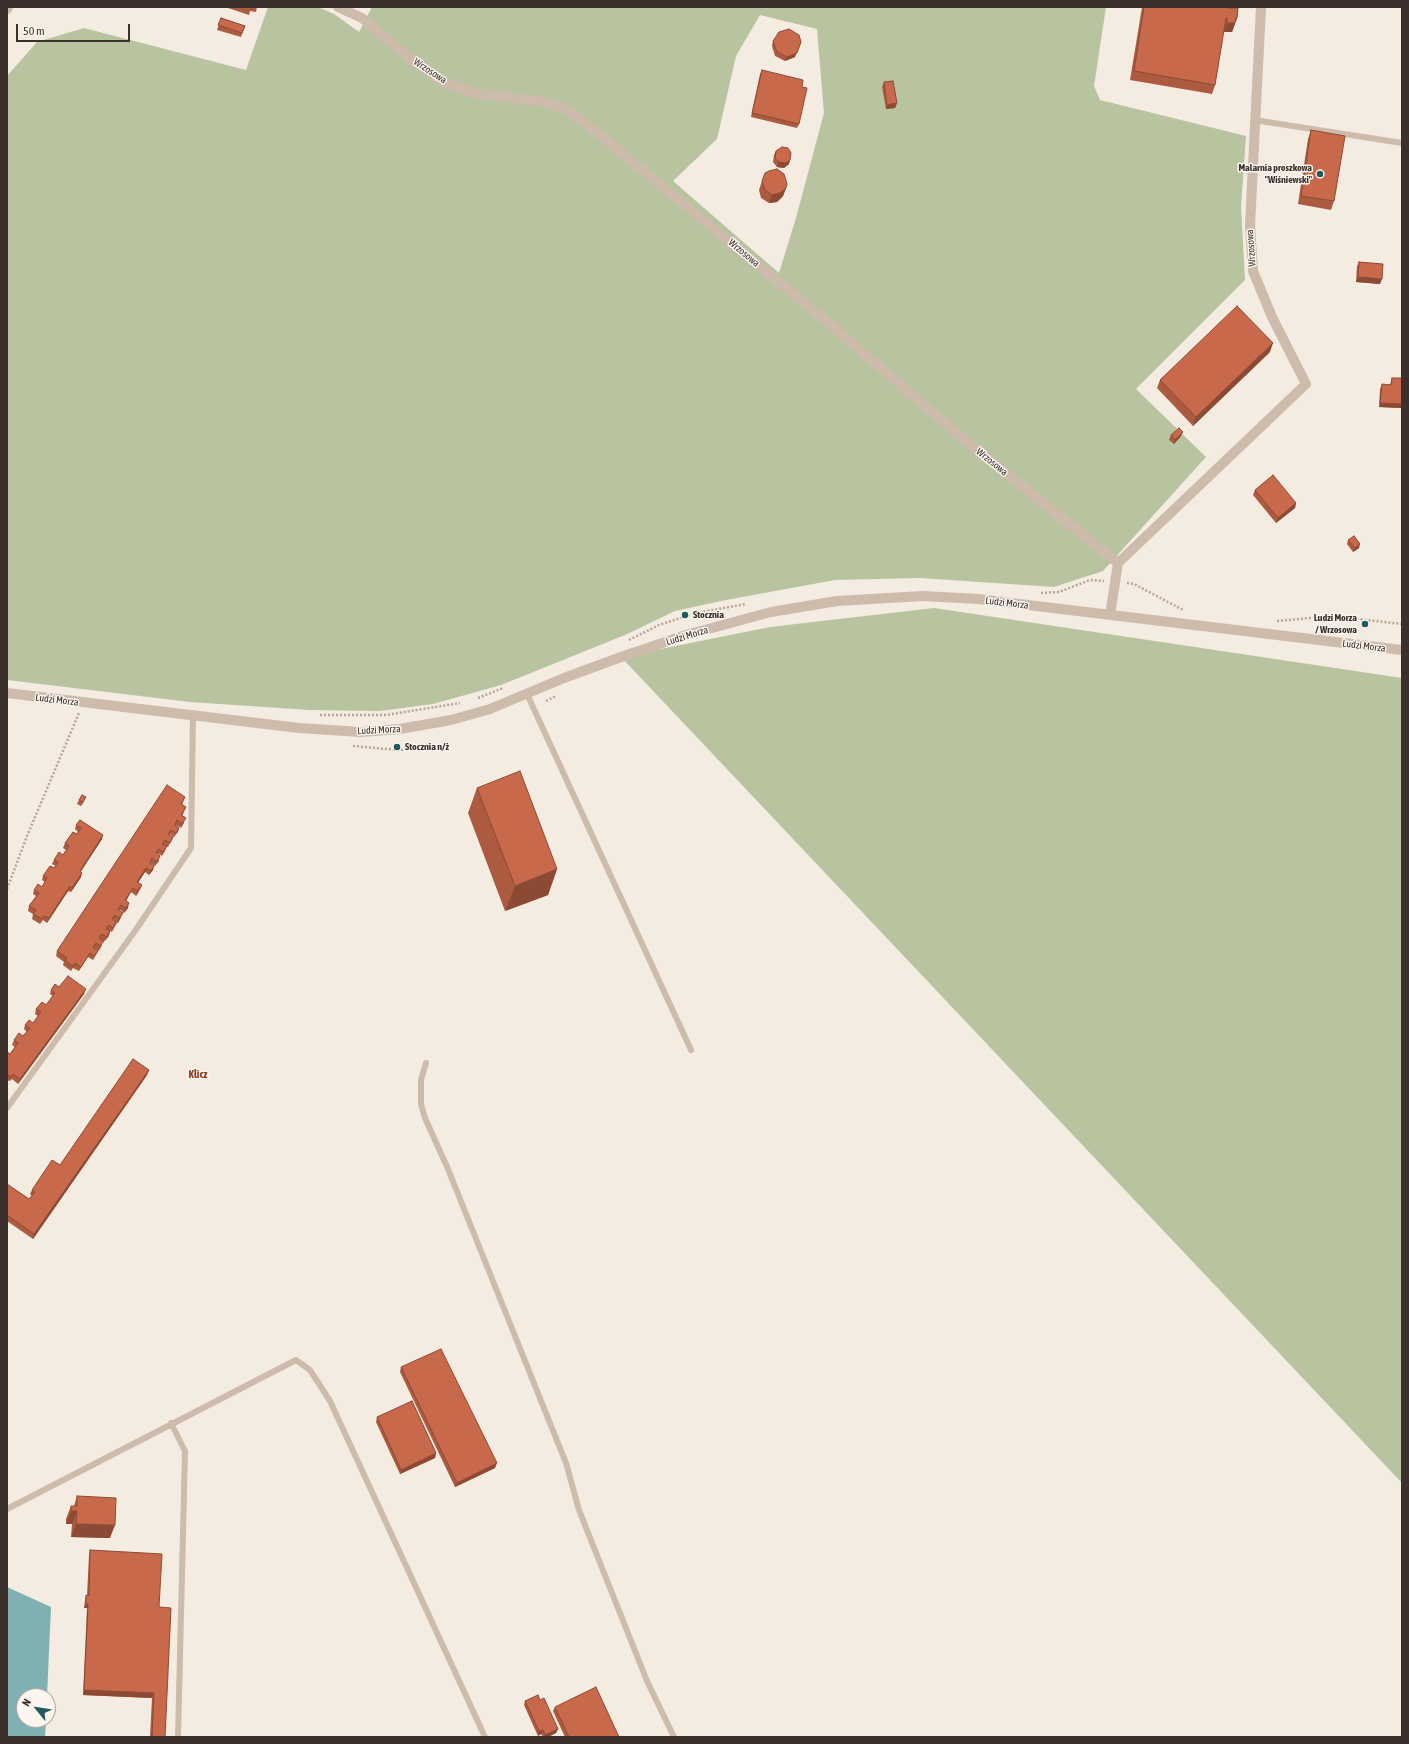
<!DOCTYPE html>
<html>
<head>
<meta charset="utf-8">
<style>
  body { margin:0 }
  #map { position:relative; width:1409px; height:1744px; overflow:hidden; background:#f4ebe1; font-family:"Asap Condensed",sans-serif }
  canvas { display:block }
  .frame { position:absolute; inset:0; border:8px solid #3b302b; pointer-events:none }
  .north { position:absolute; left:16px; top:1688px; width:40px; height:40px; box-sizing:border-box; background:#fbf5ee; border:1px solid #aea6a0; border-radius:50%; rotate:300deg; font-size:11px; font-weight:700; line-height:16px; text-align:center; color:#3b302b }
  .north::after { content:''; display:block; margin:auto; width:14px; height:18px; background:#1f5a5e; clip-path:polygon(50% 0,100% 100%,50% 72%,0 100%) }
  .scale { position:absolute; left:16px; top:24px; width:114px; height:18px; box-sizing:border-box; border:2px solid #3b302b; border-top:0; padding-left:5px; font-size:12px; line-height:14px; white-space:nowrap; color:#3b302b; -webkit-text-stroke:3px #fbf5ee; paint-order:stroke }
</style>
</head>
<body>
<div id="map">
<canvas width="1409" height="1744"></canvas>
<div class="frame"></div>
<div class="north">N</div>
<div class="scale">50 m</div>
</div>
<script>
const ctx = document.querySelector('canvas').getContext('2d');
ctx.lineJoin = 'round';
function fill(path, color) { ctx.fillStyle = color; ctx.fill(path, 'evenodd'); }
const shape = rows => new Path2D(rows.map(r => 'M' + r).join(''));
function stroke(path, color, width, dash) { ctx.strokeStyle = color; ctx.lineWidth = width; ctx.lineCap = dash ? 'butt' : 'round'; ctx.setLineDash(dash || []); ctx.stroke(path); }
function drawText(font, color, halo, rows, align = 'center') {
  ctx.font = font + ' "Asap Condensed",sans-serif'; ctx.lineWidth = 3; ctx.setLineDash([]); ctx.textBaseline = 'middle'; ctx.strokeStyle = halo; ctx.fillStyle = color; for (const [text, x, y, turn = 0] of rows) {
    ctx.save(); ctx.translate(x, y); ctx.rotate((+turn || 0) * Math.PI / 180); ctx.textAlign = isNaN(turn) ? turn : align; if (halo) ctx.strokeText(text, 0, 0); ctx.fillText(text, 0, 0); ctx.restore();
  }
}
const green = shape([
  [268,7,318,7,334,14,359,32,372,7,1106,7,1094,86,1100,100,1246,136,1241,207,1245,280,1136,389,1206,457,1103,571,1054,587,920,578,835,580,726,600,675,611,625,635,501,685,433,704,380,711,309,710,190,702,7,680,7,76,37,42,84,28,246,70],
  [760,15,817,29,824,113,796,218,779,273,673,181,717,139,736,56],
  [934,608,1402,678,1402,1483,621,657,770,627]
]);
const water = shape([
  [7,1587,51,1607,47,1696,24,1696,24,1720,46,1720,45,1737,7,1737]
]);
const path = shape([
  [1127,583,1134,584,1183,610],
  [1041,593,1059,592,1090,580,1104,581],
  [1277,621,1332,616,1402,624],
  [629,640,659,625,696,613,746,604],
  [478,698,503,688],
  [546,701,556,696],
  [320,715,386,715,460,703],
  [353,746,398,750,419,749],
  [7,889,27,836,79,713]
]);
const service = shape([
  [1254,120,1402,143],
  [527,694,691,1050],
  [426,1063,421,1080,421,1104,425,1118,448,1169,566,1463,579,1510,647,1681,674,1737],
  [7,1108,135,931,191,848,193,715],
  [171,1423,185,1451,178,1737],
  [7,1509,296,1360,310,1370,330,1401,485,1737]
]);
const minor = shape([
  [338,7,362,18,417,64,443,82,474,93,545,102,563,108,579,118,831,325,961,437,1118,563],
  [7,9,8,7],
  [1110,615,1118,563,1306,384,1272,317,1253,271,1250,225,1261,7]
]);
const tertiary = shape([
  [7,693,299,728,361,732,400,729,451,720,490,709,564,678,621,657,686,635,771,612,837,601,923,596,978,599,1402,650]
]);
const wall = shape([
  [225,7,257,7,256,12,250,11,249,15],
  [1142,7,1227,7,1227,8,1237,18,1232,32,1224,32,1224,27,1215,85,1212,94,1130,80],
  [221,18,245,26,241,37,217,30],
  [773,41,795,57,785,61,775,56,772,46],
  [762,70,802,87,799,124,797,128,751,117,760,74],
  [884,82,897,103,895,108,886,109,882,87],
  [1311,130,1334,201,1331,210,1298,204,1308,139],
  [776,151,790,160,789,164,784,168,777,167,773,162,774,155],
  [762,181,786,188,783,196,777,202,769,203,761,198,759,190],
  [1359,262,1380,284,1356,282,1357,266],
  [1270,352,1193,426,1157,388,1160,380],
  [1392,378,1402,378,1402,408,1379,407,1380,389,1382,384,1390,385],
  [1171,435,1181,436,1174,444,1169,440],
  [1255,490,1296,503,1295,508,1276,523,1253,495],
  [1348,540,1359,548,1353,552,1347,544],
  [477,788,557,869,548,895,505,911,468,813],
  [185,797,182,805,186,807,184,812,182,816,184,823,181,828,176,825,175,825,179,828,178,832,174,837,170,834,169,835,173,837,168,847,163,844,167,846,165,851,162,856,157,853,157,854,159,861,155,866,151,863,153,870,149,875,145,872,138,882,142,885,140,889,136,896,131,892,126,901,128,908,124,913,120,910,119,910,121,917,118,923,113,919,113,920,117,922,112,932,107,929,110,931,109,936,105,941,100,939,102,945,99,951,94,948,98,951,96,955,93,960,88,957,79,971,73,968,71,971,63,965,64,962,56,956,57,951],
  [79,800,84,802,81,806,77,804],
  [76,825,102,839,80,872,81,877,71,892,68,891,47,923,43,920,40,924,32,919,33,914,28,911,29,906,36,896,33,894,34,890,42,887,45,882,42,880,43,876,54,868,56,866,52,864,54,860,63,855,66,850,63,848,65,843,77,834,78,832,75,829],
  [59,987,84,994,18,1084,12,1079,10,1081,7,1080,7,1052,10,1054,15,1047,12,1045,14,1040,23,1036,27,1032,24,1029,25,1025,33,1023,38,1016,35,1014,36,1009,46,1005,53,996,50,994,51,990],
  [149,1070,147,1075,33,1239,7,1221,7,1184,29,1199,32,1196,30,1194,32,1190,60,1165],
  [401,1367,495,1468,455,1487,400,1372],
  [377,1417,436,1453,435,1458,400,1474,376,1422],
  [77,1496,110,1538,71,1537,72,1524,66,1524,66,1519,71,1506,74,1506],
  [90,1550,159,1607,165,1737,150,1737,152,1698,83,1695,87,1608,84,1608,85,1600,86,1595,87,1596,89,1555],
  [540,1700,558,1729,556,1733,548,1737,543,1737,541,1734,538,1736,524,1705,525,1701],
  [555,1707,619,1737,565,1737,553,1711]
]);
const shadedWall = shape([
  [1236,18,1237,18,1232,32,1224,32,1227,23],
  [801,42,795,57,785,61,787,57],
  [897,103,895,108,886,109,887,105],
  [790,160,789,164,784,168,777,167,779,162],
  [786,188,783,196,777,202,769,203,772,195],
  [1358,277,1382,279,1380,284,1356,282],
  [1273,343,1270,352,1193,426,1196,417],
  [1380,403,1402,404,1402,408,1379,407],
  [1183,432,1181,436,1174,444,1175,440],
  [1296,503,1295,508,1276,523,1278,518],
  [1360,544,1359,548,1353,552,1355,548],
  [103,835,102,839,78,876,80,871],
  [154,866,153,870,149,875,151,871],
  [146,868,145,872,136,886,137,882],
  [557,869,548,895,505,911,515,886],
  [82,873,81,877,71,892,72,888],
  [142,885,140,889,136,896,137,891],
  [70,886,68,891,47,923,49,918],
  [133,888,131,892,123,905,125,900],
  [129,903,128,908,124,913,126,908],
  [123,913,118,923,119,918],
  [86,989,84,994,18,1084,20,1079],
  [149,1070,147,1075,33,1239,34,1234],
  [436,1453,435,1458,400,1474,401,1470],
  [497,1463,495,1468,455,1487,457,1483],
  [71,1511,77,1511,72,1524,66,1524],
  [76,1524,115,1525,110,1538,71,1537],
  [86,1604,88,1604,87,1608,84,1608],
  [84,1690,154,1693,152,1698,83,1695],
  [558,1729,556,1733,548,1737,544,1737,545,1735],
  [543,1730,541,1734,538,1736,539,1731]
]);
const building = shape([
  [1144,7,1227,7,1227,8,1238,8,1237,18,1236,18,1235,23,1227,23,1227,18,1226,18,1215,85,1134,71,1144,7],
  [221,18,245,26,242,33,218,25,221,18],
  [789,29,799,35,801,42,797,53,787,57,777,52,773,41,779,32,789,29],
  [762,70,803,80,802,87,807,88,799,124,752,113,762,70],
  [893,81,897,103,887,105,884,82,893,81],
  [1311,130,1345,136,1334,201,1301,196,1311,130],
  [782,147,788,148,791,153,790,160,786,163,779,162,775,158,776,151,782,147],
  [777,169,784,174,787,184,786,188,780,193,772,195,765,190,762,181,765,173,769,171,777,169],
  [1359,262,1383,264,1382,279,1358,277,1359,262],
  [1237,306,1273,343,1196,417,1160,380,1237,306],
  [1392,378,1402,378,1402,404,1380,403,1382,384,1391,385,1392,378],
  [1179,428,1183,432,1175,440,1171,435,1179,428],
  [1273,475,1296,503,1278,518,1255,490,1273,475],
  [1354,536,1360,544,1355,548,1348,540,1354,536],
  [520,771,557,869,515,886,477,788,520,771],
  [167,785,185,797,181,804,186,807,181,815,186,818,182,824,177,820,175,825,179,828,176,833,171,830,168,834,173,837,170,843,165,840,162,844,167,846,163,852,159,849,156,853,160,856,157,862,152,858,150,863,154,866,151,871,146,868,137,882,142,885,137,891,133,888,125,900,129,903,126,908,121,905,118,910,123,913,119,918,115,915,112,919,117,922,113,928,109,925,106,929,110,931,107,937,102,934,99,938,104,941,100,946,96,943,93,948,98,951,94,956,90,953,81,967,75,963,73,966,65,961,67,958,57,951,167,785],
  [82,795,86,797,83,802,79,800,82,795],
  [80,820,103,835,80,871,82,873,72,888,70,886,49,918,44,916,42,919,33,914,36,910,29,906,39,893,34,890,38,884,42,887,47,878,43,876,50,866,54,868,58,862,54,860,59,852,63,855,69,846,65,843,73,832,77,834,81,828,76,825,80,820],
  [68,976,86,989,20,1079,13,1074,11,1077,7,1074,7,1052,10,1054,18,1043,14,1040,19,1033,23,1036,30,1028,25,1025,29,1020,33,1023,41,1012,36,1009,42,1002,46,1005,55,993,51,990,55,984,59,987,68,976],
  [133,1059,149,1070,34,1234,7,1215,7,1184,29,1199,35,1192,32,1190,52,1160,60,1165,133,1059],
  [441,1349,497,1463,457,1483,401,1367,441,1349],
  [412,1401,436,1453,401,1470,377,1417,412,1401],
  [77,1496,116,1498,115,1525,76,1524,77,1511,71,1511,71,1506,77,1506,77,1496],
  [90,1550,162,1554,159,1607,171,1608,165,1737,152,1737,154,1693,84,1690,88,1604,86,1604,86,1595,89,1596,90,1550],
  [596,1687,619,1737,569,1737,555,1707,596,1687],
  [538,1695,540,1700,544,1698,558,1729,545,1735,543,1730,539,1731,525,1701,538,1695]
]);
const markers = [
  [1320,174,4,"#1f5a5e"],
  [685,615,4,"#1f5a5e"],
  [1365,624,4,"#1f5a5e"],
  [397,747,4,"#1f5a5e"]
];
const streetNames = [
  ["Wrzosowa",430,71,33],
  ["Wrzosowa",1251,248,-94],
  ["Wrzosowa",744,253,40],
  ["Wrzosowa",992,462,39],
  ["Ludzi Morza",1007,603,7],
  ["Ludzi Morza",687,636,-17],
  ["Ludzi Morza",1364,646,7],
  ["Ludzi Morza",57,700,7],
  ["Ludzi Morza",379,730,-3]
];
const poiNames = [
  ["Malarnia proszkowa",1312,168],
  ["\"Wiśniewski\"",1312,180],
  ["Stocznia",693,615,"left"],
  ["Ludzi Morza",1357,618],
  ["/ Wrzosowa",1357,630],
  ["Stocznia n/ż",405,747,"left"]
];
const neighbourhoodNames = [
  ["Klicz",198,1075]
];
fill(green, '#b8c4a0');
fill(water, '#7fb0b2');
stroke(path, '#b9a596', 2.5, [2, 2]);
stroke(service, '#cdbbac', 6);
stroke(minor, '#cdbbac', 10);
stroke(tertiary, '#cdbbac', 10);
fill(wall, '#ac5a40');
fill(shadedWall, '#8c4a34');
fill(building, '#c8694b');
stroke(building, '#8c4a34', 1);
for (const [x, y, r, color] of markers) { const dot = new Path2D(); dot.arc(x, y, r, 0, 2 * Math.PI); ctx.fillStyle = color; ctx.fill(dot); stroke(dot, '#fbf5ee', 1.5); }
drawText('10px', '#3b302b', '#fbf5ee', streetNames);
drawText('bold 10px', '#3b302b', '#fbf5ee', poiNames, 'right');
drawText('bold 11px', '#8c3b22', '#fbf5ee', neighbourhoodNames);
</script>
</body>
</html>
